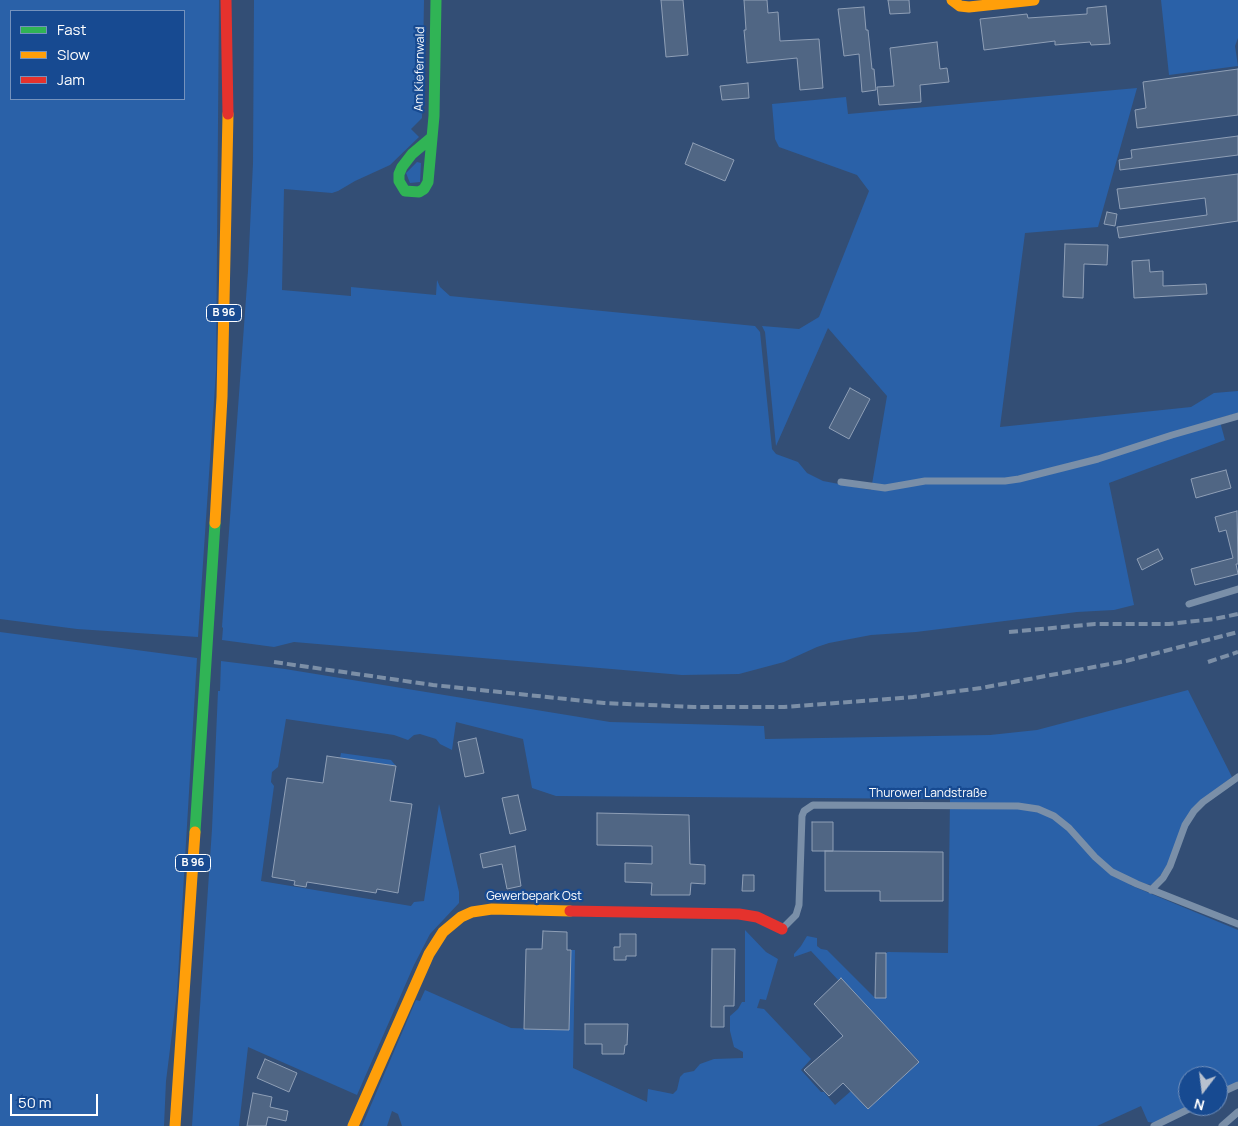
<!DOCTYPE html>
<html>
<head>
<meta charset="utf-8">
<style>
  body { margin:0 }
  #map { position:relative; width:1238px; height:1126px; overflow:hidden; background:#334e75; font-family:Manrope,sans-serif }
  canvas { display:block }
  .legend { position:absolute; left:10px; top:10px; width:175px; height:90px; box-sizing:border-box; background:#174a91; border:1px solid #7492bd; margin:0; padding:6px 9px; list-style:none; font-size:15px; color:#fff }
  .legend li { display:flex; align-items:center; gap:10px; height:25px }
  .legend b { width:25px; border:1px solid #7492bd }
  .north { position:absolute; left:1178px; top:1066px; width:50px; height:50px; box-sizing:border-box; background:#174a91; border:1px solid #7492bd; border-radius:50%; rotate:195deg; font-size:14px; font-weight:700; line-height:20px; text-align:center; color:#fff }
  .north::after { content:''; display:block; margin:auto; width:18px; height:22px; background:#b8c1cf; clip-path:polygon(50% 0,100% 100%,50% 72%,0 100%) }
  .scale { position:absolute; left:10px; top:1094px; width:88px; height:22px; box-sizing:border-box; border:2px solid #fff; border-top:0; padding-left:6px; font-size:15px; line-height:18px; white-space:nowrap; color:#fff; -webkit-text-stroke:4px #174a91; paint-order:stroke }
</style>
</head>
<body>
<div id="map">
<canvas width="1238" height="1126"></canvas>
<ul class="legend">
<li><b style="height:6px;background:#30b455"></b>Fast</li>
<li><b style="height:6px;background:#ff9f0a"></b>Slow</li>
<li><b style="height:6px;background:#e5322d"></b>Jam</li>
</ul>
<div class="north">N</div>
<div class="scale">50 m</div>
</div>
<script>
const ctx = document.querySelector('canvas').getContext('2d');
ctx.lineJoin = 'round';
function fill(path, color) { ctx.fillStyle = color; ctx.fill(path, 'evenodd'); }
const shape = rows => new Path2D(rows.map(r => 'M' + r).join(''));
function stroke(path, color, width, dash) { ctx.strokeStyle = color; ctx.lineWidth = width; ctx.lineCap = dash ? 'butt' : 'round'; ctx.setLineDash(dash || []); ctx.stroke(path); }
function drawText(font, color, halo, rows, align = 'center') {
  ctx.font = font + ' Manrope,sans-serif'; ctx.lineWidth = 4.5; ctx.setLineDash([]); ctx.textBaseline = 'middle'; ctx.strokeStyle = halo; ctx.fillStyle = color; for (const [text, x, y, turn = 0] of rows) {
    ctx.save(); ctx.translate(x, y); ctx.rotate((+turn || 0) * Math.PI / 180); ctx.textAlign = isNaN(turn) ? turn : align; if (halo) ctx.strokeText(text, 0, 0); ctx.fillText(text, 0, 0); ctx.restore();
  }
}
const green = shape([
  [0,0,219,0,216,371,198,637,77,629,0,619],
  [11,11,184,11,184,99,11,99],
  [254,0,424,0,422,118,411,129,419,137,390,165,355,181,338,191,332,193,284,189,282,290,351,296,351,287,436,295,437,280,440,287,450,296,755,326,760,332,772,449,776,454,798,462,807,473,823,481,871,490,887,396,828,328,776,446,765,332,762,326,799,329,819,317,869,191,857,175,779,147,775,139,772,104,846,97,848,114,1137,88,1098,227,1025,233,1000,427,1191,407,1214,393,1238,391,1238,413,1219,418,1225,440,1109,483,1134,605,1114,610,1077,612,916,632,871,635,829,643,817,647,784,662,739,674,682,675,294,642,274,647,222,640,223,628,222,627,248,271,253,163],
  [1161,0,1238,0,1238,38,1235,46,1238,66,1169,75],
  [417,162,421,163,420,182,410,183,406,173],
  [0,632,197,658,177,993,166,1081,164,1126,0,1126],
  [221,661,285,669,610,722,764,726,765,739,990,735,1037,730,1188,690,1232,777,1202,800,1169,863,1155,883,1151,885,1146,884,1128,877,1130,885,1238,930,1238,1082,1218,1092,1218,1076,1188,1076,1188,1106,1155,1123,1148,1122,1141,1106,1097,1126,402,1126,398,1114,392,1111,387,1126,362,1126,416,1000,420,1001,425,990,511,1028,568,1030,571,950,575,950,573,1068,647,1102,648,1089,673,1094,677,1090,680,1077,684,1073,694,1071,700,1064,714,1059,743,1058,743,1052,734,1047,730,1031,730,1016,738,1009,742,1002,745,1002,745,930,766,952,778,959,766,1000,760,999,757,1008,764,1009,811,1059,801,1070,821,1092,824,1092,835,1105,851,1091,868,1109,919,1061,841,979,839,981,811,951,794,957,794,954,801,946,807,936,817,938,817,946,821,949,827,950,875,998,885,998,886,953,888,952,948,953,950,799,556,796,532,788,523,739,456,722,452,750,440,744,436,739,420,734,414,735,408,740,394,735,286,719,278,767,272,772,271,782,274,786,261,881,411,906,414,902,424,901,439,804,459,892,459,903,430,934,414,965,357,1095,248,1047,239,1126,192,1126,212,829,218,691,220,691],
  [341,753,391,760,396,766,340,758]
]);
const building = shape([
  [661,0,683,0,688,55,666,57,661,0],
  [744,0,767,0,768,13,778,12,780,41,819,39,823,88,800,90,797,58,747,63,744,30,746,30,744,0],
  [888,0,909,0,910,13,890,14,888,0],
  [1106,6,1110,44,1091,45,1090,42,1055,45,1055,41,984,50,980,19,1027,14,1028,18,1087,14,1087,8,1106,6],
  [864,7,866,30,868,30,872,69,874,69,876,90,862,92,859,54,844,56,838,9,864,7],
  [937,42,940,69,947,68,949,82,920,85,921,102,879,105,877,87,894,86,890,48,937,42],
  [1238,69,1238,115,1137,128,1135,110,1146,108,1143,82,1238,69],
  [748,83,749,98,722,100,720,86,748,83],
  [1238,136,1238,155,1120,170,1119,160,1132,158,1131,150,1238,136],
  [693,143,734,160,725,181,685,164,693,143],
  [1238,174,1238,221,1119,238,1117,227,1207,215,1205,198,1120,209,1117,189,1238,174],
  [1107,212,1117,214,1115,226,1104,224,1107,212],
  [1065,244,1108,245,1107,265,1084,264,1083,298,1063,297,1065,244],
  [1149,260,1150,272,1163,271,1163,286,1206,284,1207,294,1134,298,1132,261,1149,260],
  [850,388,870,399,849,439,829,428,850,388],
  [1226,470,1231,488,1196,498,1191,479,1226,470],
  [1237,511,1238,564,1236,564,1238,574,1195,585,1191,569,1233,558,1226,530,1219,532,1215,517,1237,511],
  [1158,549,1163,559,1142,570,1137,559,1158,549],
  [476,738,484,773,465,777,458,742,476,738],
  [327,756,396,766,390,801,412,804,398,893,377,889,376,893,307,882,306,887,294,885,295,881,272,877,287,778,323,783,327,756],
  [518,795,526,830,510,834,502,798,518,795],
  [597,813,689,815,690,864,705,865,705,884,691,883,690,895,651,895,652,883,625,882,625,863,652,864,652,846,597,845,597,813],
  [812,822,833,822,833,851,812,851,812,822],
  [515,846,521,886,507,889,502,864,483,868,480,854,515,846],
  [825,851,943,852,943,901,880,901,880,891,825,891,825,851],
  [743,875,754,875,754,891,742,891,743,875],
  [543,931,567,932,567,950,571,950,569,1030,524,1029,526,949,542,949,543,931],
  [620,934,636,934,636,956,626,956,626,960,614,960,614,947,620,947,620,934],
  [712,949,735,949,734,1006,724,1006,724,1027,711,1027,712,949],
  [876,953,886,953,886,998,875,998,876,953],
  [841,978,919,1062,868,1109,843,1083,829,1096,804,1070,843,1036,814,1004,841,978],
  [585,1024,628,1024,627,1045,625,1045,624,1054,602,1054,602,1044,585,1044,585,1024],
  [265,1059,297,1073,289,1092,257,1078,265,1059],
  [253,1093,272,1097,270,1107,288,1111,286,1121,268,1117,266,1126,247,1126,253,1093]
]);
const lane = shape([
  [841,482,885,488,925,481,1005,481,1019,479,1098,459,1172,435,1238,416],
  [1189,604,1238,589],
  [1151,890,1163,878,1170,866,1185,825,1194,811,1203,802,1238,777],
  [783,928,796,915,799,905,802,816,804,811,813,805,1018,806,1038,809,1054,816,1069,828,1095,857,1112,872,1137,884,1238,924],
  [1218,1094,1238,1085],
  [1154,1126,1195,1106],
  [1222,1126,1238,1112]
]);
const fast = shape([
  [431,138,412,154,402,167,399,174,399,181,405,191,419,192,424,189,428,182,434,116,436,0],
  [195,832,215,523]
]);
const slow = shape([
  [952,0,960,6,969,7,1034,0],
  [215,523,222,397,228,114],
  [175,1126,195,832],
  [353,1126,429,954,443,932,461,917,472,912,492,909,570,911]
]);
const jam = shape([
  [226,0,228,114],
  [570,911,739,914,757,917,782,929]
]);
const rail = shape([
  [1009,632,1095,624,1169,624,1214,619,1238,614],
  [274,662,433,685,604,703,694,707,784,707,913,697,981,688,1126,661,1238,632],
  [1208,662,1238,652]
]);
const shields = [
  [224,313,35],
  [193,863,35]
];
const shieldNames = [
  ["B 96",224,313],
  ["B 96",193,863]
];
const streetNames = [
  ["Am Kiefernwald",420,69,-89],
  ["Thurower Landstraße",928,794],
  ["Gewerbepark Ost",534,897]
];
fill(green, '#2a61a8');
fill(building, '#506684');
stroke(building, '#8f9fb6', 1);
stroke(lane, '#7a8fa8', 7);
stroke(fast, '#30b455', 11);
stroke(slow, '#ff9f0a', 11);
stroke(jam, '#e5322d', 11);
stroke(rail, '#7c8fa7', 4, [9, 4]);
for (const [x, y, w] of shields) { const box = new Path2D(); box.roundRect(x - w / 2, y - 8.5, w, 17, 4); ctx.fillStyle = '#174a91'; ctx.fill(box); stroke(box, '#fff', 1); }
drawText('bold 11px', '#fff', null, shieldNames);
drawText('12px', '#fff', '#174a91', streetNames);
</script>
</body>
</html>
